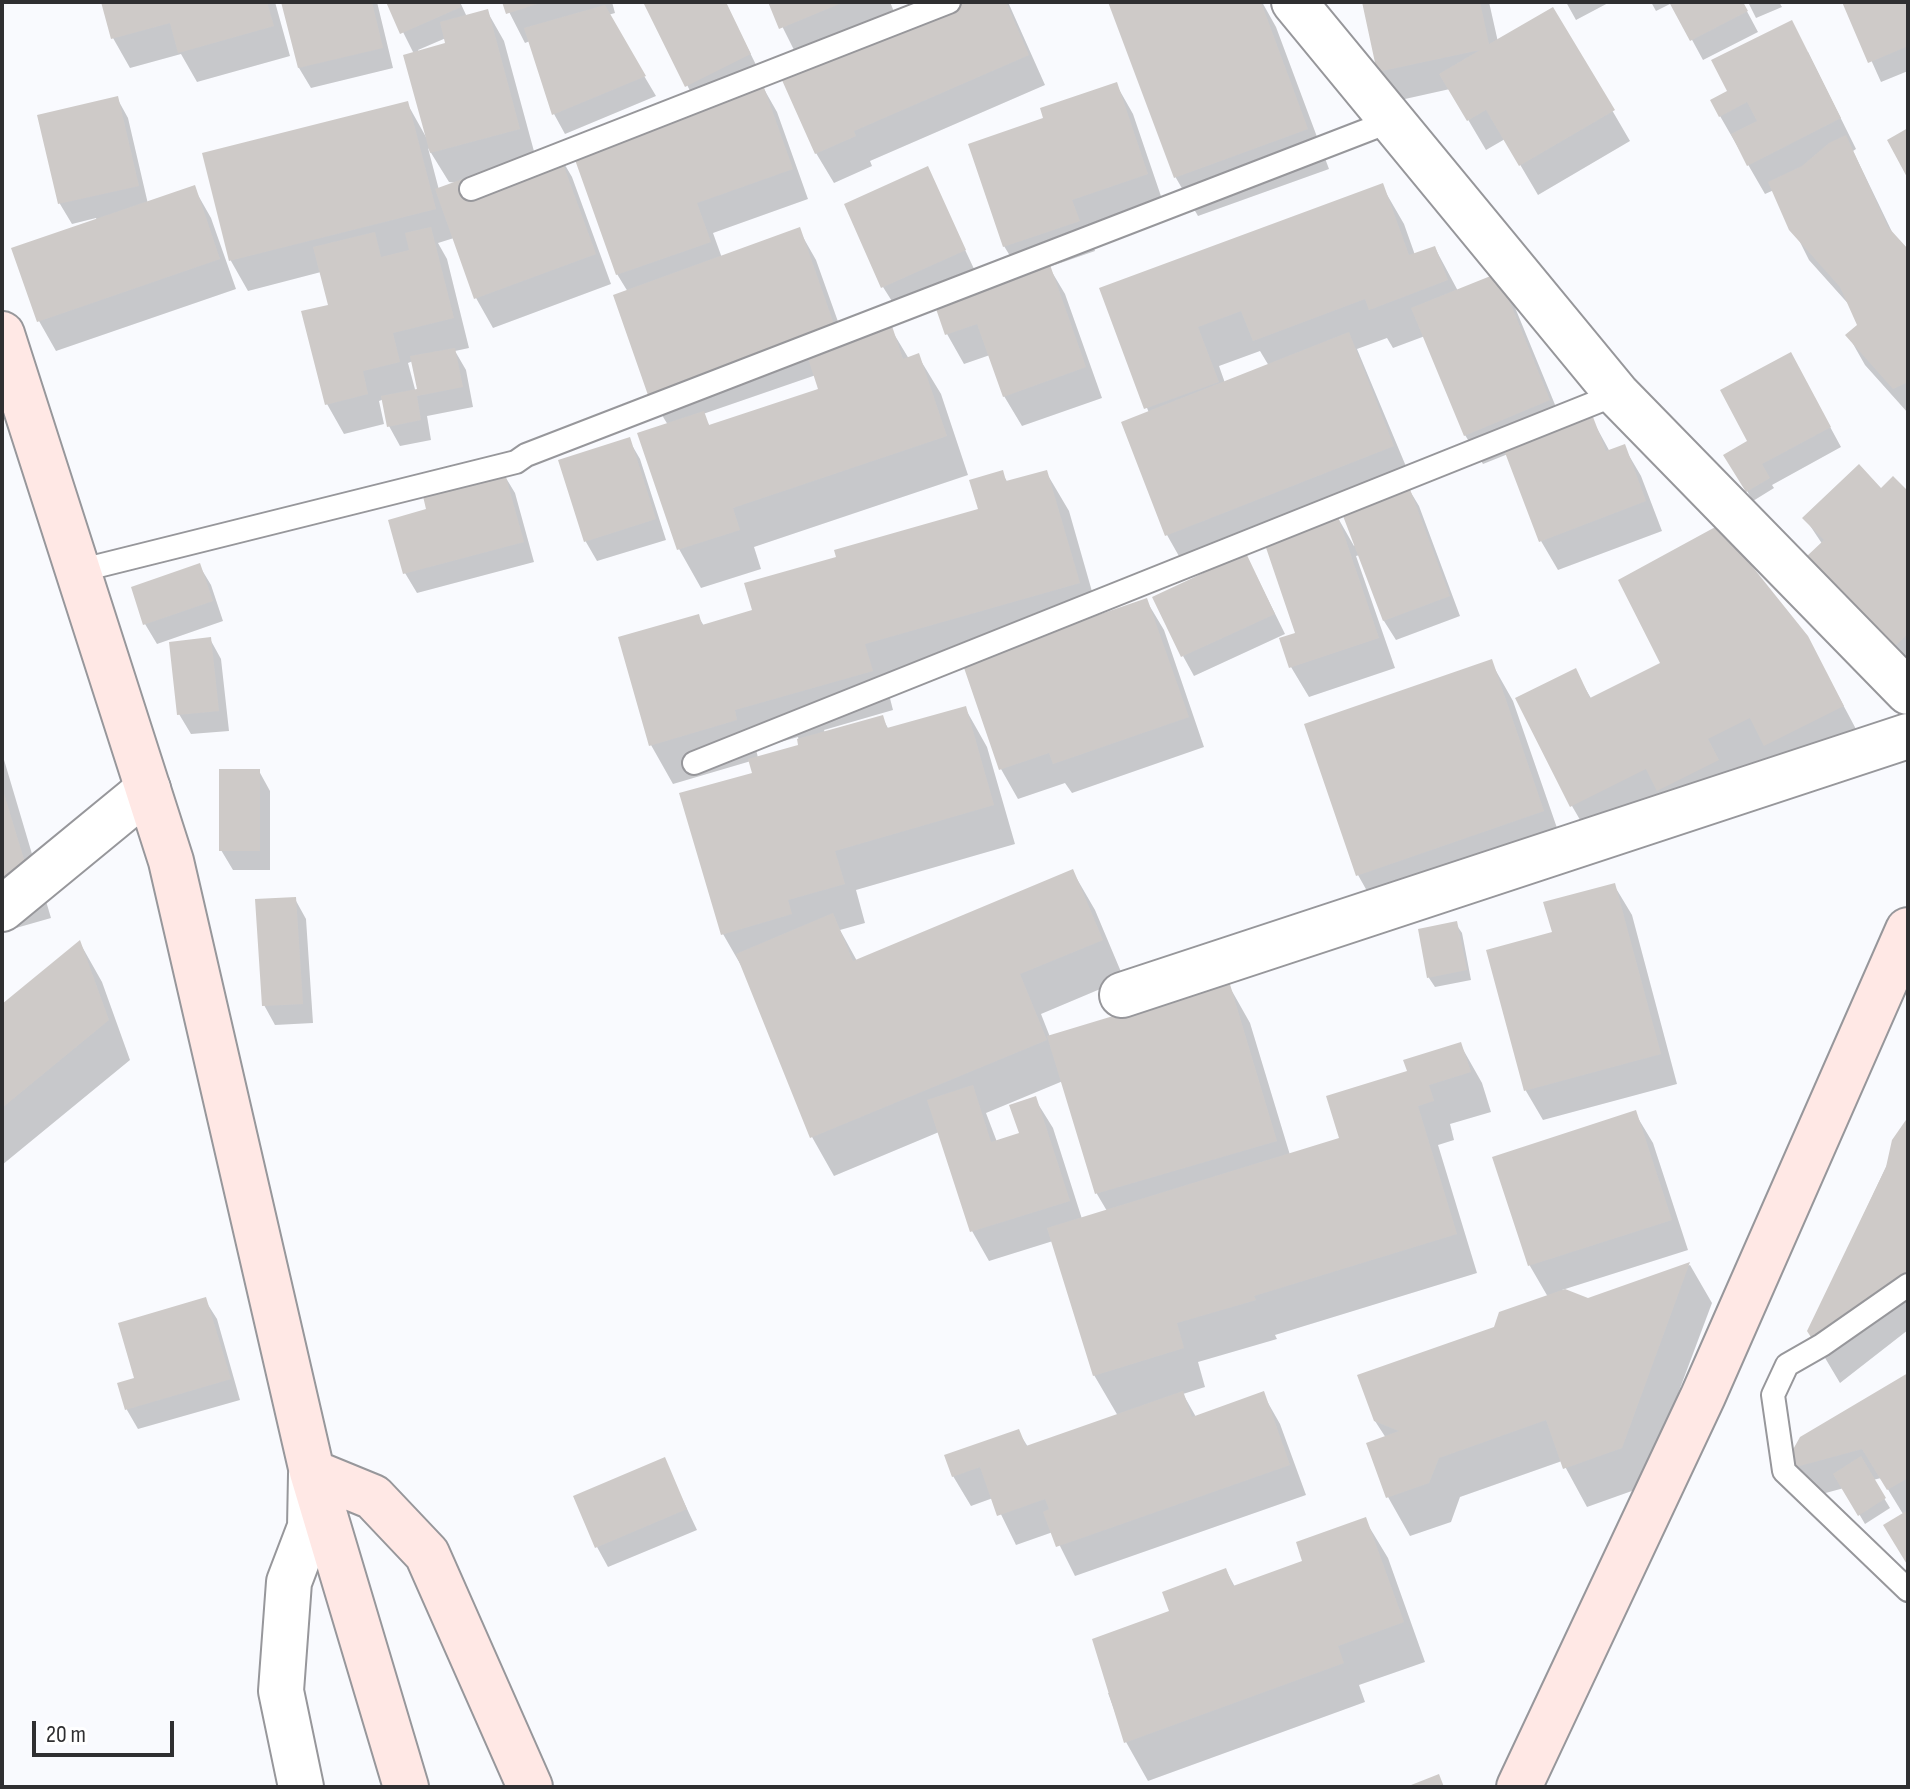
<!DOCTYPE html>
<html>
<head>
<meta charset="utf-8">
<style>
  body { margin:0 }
  #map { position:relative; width:1910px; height:1789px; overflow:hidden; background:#f9fafe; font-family:"Sofia Sans Condensed",sans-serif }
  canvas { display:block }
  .frame { position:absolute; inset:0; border:4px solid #2f2f31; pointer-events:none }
  .scale { position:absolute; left:32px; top:1721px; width:142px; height:36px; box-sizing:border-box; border:4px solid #2f2f31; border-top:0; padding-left:10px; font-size:24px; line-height:28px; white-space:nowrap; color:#2f2f31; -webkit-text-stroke:6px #fff; paint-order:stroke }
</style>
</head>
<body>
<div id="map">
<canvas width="1910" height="1789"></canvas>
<div class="frame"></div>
<div class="scale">20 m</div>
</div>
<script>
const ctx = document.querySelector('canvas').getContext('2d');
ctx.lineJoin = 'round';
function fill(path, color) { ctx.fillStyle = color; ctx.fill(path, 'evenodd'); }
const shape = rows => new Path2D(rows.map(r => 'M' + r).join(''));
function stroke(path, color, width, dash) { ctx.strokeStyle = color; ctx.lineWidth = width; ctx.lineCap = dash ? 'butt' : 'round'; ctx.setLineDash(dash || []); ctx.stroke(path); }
const shadow = shape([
  [103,2,275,2,290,56,197,82,181,54,130,68,113,38],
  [283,2,377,2,393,68,311,88,299,68],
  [388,2,460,2,467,17,487,11,504,41,535,155,555,148,572,177,611,284,493,328,476,298,454,238,438,243,447,259,469,348,455,351,466,370,473,407,427,416,431,440,400,446,389,426,384,399,379,401,384,424,344,434,327,404,330,306,321,272,248,291,231,261,204,154,407,103,426,137,414,54],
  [446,38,448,44,419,52,418,50],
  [428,148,449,182,458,183,439,190],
  [413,361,420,393,416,393,408,363],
  [504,2,612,2,615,13,608,15,656,96,565,134,554,114,530,41,525,43],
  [646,2,725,2,761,75,760,82,777,112,808,199,713,233,722,258,799,230,816,260,846,344,891,329,909,359,918,356,941,394,968,475,754,547,761,569,701,588,679,549,668,425,651,397,628,292,617,274,697,105],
  [816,375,821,390,710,427,703,414],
  [770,2,890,2,897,19,936,2,1008,2,1045,85,870,161,872,166,834,183,816,153,798,58],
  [1111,2,1262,2,1276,27,1329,169,1198,216,1176,178],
  [1364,2,1489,2,1498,42,1553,9,1630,141,1538,195,1505,139,1486,150,1450,89,1396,101,1379,71],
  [1566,2,1610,2,1576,20],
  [1651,2,1742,2,1758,32,1703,60,1672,3,1656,11],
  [1748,2,1779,2,1782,7,1756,18],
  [1845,2,1908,2,1908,71,1881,82],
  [1808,52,1856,149,1853,151,1894,236,1908,252,1908,413,1865,365,1848,335,1859,325,1852,308,1809,260,1774,190,1765,194,1720,116],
  [1116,84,1133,114,1164,205,1088,230,1095,251,1049,267,1065,294,1102,398,1022,426,1004,396,990,355,964,364,947,334,1021,274,1004,246,1045,120],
  [117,98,128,118,148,204,194,188,211,218,236,289,56,351,39,321,97,221,96,218,72,224,60,204,39,117],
  [927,169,975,271,895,306,883,287],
  [1382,186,1404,224,1415,255,1435,248,1458,291,1497,275,1514,305,1565,429,1592,419,1610,452,1624,447,1641,476,1662,531,1558,570,1541,541,1508,454,1483,464,1465,435,1425,336,1393,348,1387,338,1357,349,1410,476,1334,511,1354,546,1407,486,1419,506,1460,616,1396,640,1384,621,1360,555,1356,556,1395,668,1309,697,1291,667,1281,639,1298,634,1264,534,1184,565,1167,535,1149,413,1101,289],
  [1260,351,1269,366,1225,383,1219,366],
  [1802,375,1841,447,1772,485,1774,488,1753,501,1726,456,1749,442],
  [629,440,640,459,666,540,597,561,586,542,560,461],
  [1046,472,1069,511,1099,616,1146,600,1164,630,1204,747,1072,793,1065,783,1018,799,1001,769,964,661,886,683,893,710,824,730,825,733,882,717,889,730,965,708,987,747,1015,844,856,890,865,923,840,930,857,961,1073,872,1095,910,1124,979,1041,1014,1050,1037,1228,984,1250,1023,1290,1155,1342,1139,1409,1072,1460,1044,1482,1083,1491,1112,1450,1124,1454,1140,1438,1145,1477,1273,1275,1335,1277,1339,1198,1362,1205,1387,1183,1394,1196,1417,1263,1394,1280,1424,1306,1495,1075,1576,1053,1532,1016,1545,993,1498,971,1506,953,1476,1018,1431,1028,1447,1118,1416,1094,1375,1053,1241,989,1261,972,1231,939,1132,834,1176,812,1137,746,974,723,934,755,774,751,761,673,784,651,745,698,616,704,626,755,612,839,558,980,510,1002,473,1008,483],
  [798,737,800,746,758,758,756,749],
  [1063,1081,1097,1194,1107,1211,1082,1219,1053,1128,1035,1099,1021,1135,997,1142,986,1113],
  [503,473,515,493,534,562,417,593,405,573,429,510],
  [1881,491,1908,494,1908,673,1805,518],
  [199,565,211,585,223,621,157,644,145,624],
  [1256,575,1285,634,1194,676,1183,656],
  [1807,637,1865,746,1788,784,1772,757,1594,844,1572,806,1575,671,1592,700],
  [210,639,221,659,229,731,191,734,179,714],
  [1491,662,1513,701,1565,851,1380,914,1358,875],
  [2,753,51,918,2,932],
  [259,771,270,791,270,870,233,870,221,850],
  [1614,885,1632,915,1677,1084,1543,1120,1526,1091,1488,951,1554,934],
  [295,899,306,919,313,1023,275,1025,264,1005],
  [1456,924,1462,933,1471,980,1435,987,1429,978,1420,931],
  [80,943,102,982,130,1060,2,1165,2,1007],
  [1635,1113,1653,1143,1688,1250,1562,1290,1588,1300,1690,1265,1712,1303,1643,1487,1587,1507,1562,1461,1460,1497,1451,1522,1410,1536,1388,1497,1386,1438,1375,1421,1496,1329,1548,1297,1530,1266,1495,1158],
  [1908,1120,1908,1330,1840,1383,1809,1331],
  [205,1300,217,1319,240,1400,138,1429,127,1410,120,1384,136,1379],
  [1908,1376,1908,1564,1903,1514,1881,1478,1873,1480,1890,1508,1865,1524,1844,1488,1800,1500,1783,1471],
  [664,1460,697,1530,608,1567,597,1547],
  [1365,1520,1388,1558,1425,1662,1359,1685,1365,1702,1148,1781,1126,1742,1108,1693,1113,1692,1172,1612,1226,1570,1235,1587,1305,1562]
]);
const building = shape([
  [101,2,267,2,274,26,178,53,170,23,111,39],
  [281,2,372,2,383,48,298,68],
  [386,2,459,2,461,7,400,34],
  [502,2,540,2,540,3,506,14],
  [643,2,726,2,751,54,685,87],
  [768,2,844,2,779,29],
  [931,2,1006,2,1029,55,854,131,856,136,815,154,777,69],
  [1108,2,1261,2,1308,129,1174,178],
  [1362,2,1480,2,1489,44,1553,7,1615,110,1519,166,1486,110,1467,121,1439,74,1480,50,1377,72],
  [1669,2,1743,2,1748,11,1690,41],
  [1842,2,1908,2,1908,46,1868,63],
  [605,5,646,76,552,115,524,28],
  [488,9,520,129,430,153,403,55,445,43,440,22],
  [1792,20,1841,118,1747,166,1731,134,1757,121,1747,102,1719,117,1710,100,1727,91,1711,60],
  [761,79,793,169,697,203,711,242,616,275,574,157],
  [1117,82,1148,174,1072,200,1080,221,1003,247,968,144,1043,118,1040,108],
  [118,96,139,186,58,204,37,115],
  [408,101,436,209,229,261,202,153],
  [1908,128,1908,179,1887,140],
  [1846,135,1888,227,1908,249,1908,382,1893,389,1845,335,1857,325,1840,287,1789,230,1768,182,1802,166,1829,143],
  [556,145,596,254,474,299,435,189],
  [928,166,966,250,881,288,844,204],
  [1383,183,1409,255,1435,246,1448,280,1369,310,1365,299,1253,341,1241,311,1198,327,1219,382,1144,409,1099,288],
  [195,185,220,259,37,322,11,248],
  [431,227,454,318,393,333,400,362,363,371,368,394,325,405,301,311,328,305,313,247,375,232,381,257,409,250,405,233],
  [800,227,837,333,649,398,613,295],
  [1049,262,1086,367,1003,397,977,324,945,335,934,303],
  [1498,273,1550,400,1464,436,1411,308],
  [892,326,903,359,919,353,947,436,733,508,740,530,677,550,637,433,704,411,709,425,818,389,807,355],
  [1349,332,1394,446,1165,536,1121,422],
  [455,348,463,387,417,396,421,420,387,427,381,396,417,389,410,356],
  [1791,352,1831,427,1762,464,1770,478,1746,492,1723,455,1747,441,1720,390],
  [1593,417,1606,451,1625,444,1646,501,1539,542,1504,450],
  [630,437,656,519,584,542,558,460],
  [1859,464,1881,488,1893,476,1908,491,1908,634,1893,648,1806,557,1824,540,1802,518],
  [504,470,524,542,403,574,388,520,426,509,422,492],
  [1003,470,1006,481,1047,470,1080,583,865,644,873,671,735,710,737,720,649,746,618,637,699,614,702,625,752,610,744,583,836,557,834,550,978,509,969,480],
  [1408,484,1450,596,1383,621,1340,508],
  [1335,508,1379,638,1289,668,1279,638,1295,633,1261,533],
  [1719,525,1808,636,1844,706,1764,746,1750,718,1708,739,1719,760,1657,791,1646,769,1570,807,1515,698,1576,668,1590,698,1660,663,1618,580],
  [1246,553,1275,614,1181,657,1152,597],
  [200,563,213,601,143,625,131,587],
  [1147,598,1189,717,1053,764,1049,753,999,770,962,662],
  [211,637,219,711,177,715,169,642],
  [1492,659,1544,811,1356,876,1304,724],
  [966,706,994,805,835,851,845,884,788,900,792,914,721,935,679,793,752,773,748,759,798,745,797,739,883,715,887,728],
  [219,769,260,769,260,851,219,851],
  [2,787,30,879,2,887],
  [1073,869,1103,940,1020,974,1047,1040,810,1138,736,954,833,913,853,961],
  [1615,883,1661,1054,1524,1091,1486,950,1552,932,1543,902],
  [296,897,303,1004,262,1006,255,899],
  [1457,921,1467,970,1427,978,1418,929],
  [80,940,109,1020,2,1108,2,1004],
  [1229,981,1277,1141,1095,1194,1047,1036],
  [1461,1042,1471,1072,1429,1085,1434,1101,1418,1106,1457,1234,1254,1296,1256,1300,1177,1323,1184,1348,1093,1376,1047,1228,1339,1138,1326,1096,1407,1071,1403,1060],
  [973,1085,991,1142,1019,1133,1009,1105,1036,1096,1070,1201,970,1232,927,1100],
  [1636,1110,1672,1220,1528,1266,1492,1157],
  [1908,1117,1908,1273,1816,1345,1807,1331,1886,1167,1892,1140],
  [1690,1262,1622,1448,1563,1469,1546,1420,1439,1458,1429,1483,1386,1498,1366,1443,1399,1431,1374,1421,1357,1375,1494,1327,1499,1312,1565,1289,1588,1298],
  [206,1297,231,1379,125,1410,117,1383,134,1378,118,1323],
  [1908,1373,1908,1478,1887,1490,1862,1449,1781,1471,1800,1437],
  [1183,1391,1192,1417,1264,1391,1290,1465,1056,1547,1043,1512,1049,1509,1045,1499,997,1516,980,1467,952,1477,944,1455,1019,1429,1026,1446],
  [1861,1456,1886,1498,1858,1516,1833,1474],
  [665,1457,687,1509,595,1548,573,1496],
  [1908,1510,1908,1566,1883,1525],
  [1366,1517,1404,1622,1338,1646,1344,1663,1124,1743,1092,1639,1169,1611,1162,1592,1226,1568,1233,1586,1302,1561,1296,1542],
  [1439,1774,1444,1787,1406,1787]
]);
const service = shape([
  [471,189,949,2],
  [78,571,516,462,526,455,1391,121],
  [694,763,1617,394],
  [1908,1285,1822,1345,1787,1365,1773,1395,1784,1471,1908,1590]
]);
const minor = shape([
  [1294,2,1617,394,1908,692],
  [2,909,148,789],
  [1122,995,1908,736]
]);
const tertiary = shape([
  [301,1787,281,1691,289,1582,310,1527,311,1474]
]);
const secondary = shape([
  [2,334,171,861,312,1472,406,1787],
  [312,1472,373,1497,427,1554,530,1787],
  [1519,1787,1703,1396,1908,930]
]);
fill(shadow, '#0003');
fill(building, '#cecac8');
stroke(service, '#97979b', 26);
stroke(minor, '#97979b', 48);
stroke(tertiary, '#97979b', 48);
stroke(secondary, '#97979b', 48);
stroke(service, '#fff', 22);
stroke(minor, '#fff', 44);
stroke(tertiary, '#fff', 44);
stroke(secondary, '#ffe8e5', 44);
</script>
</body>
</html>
